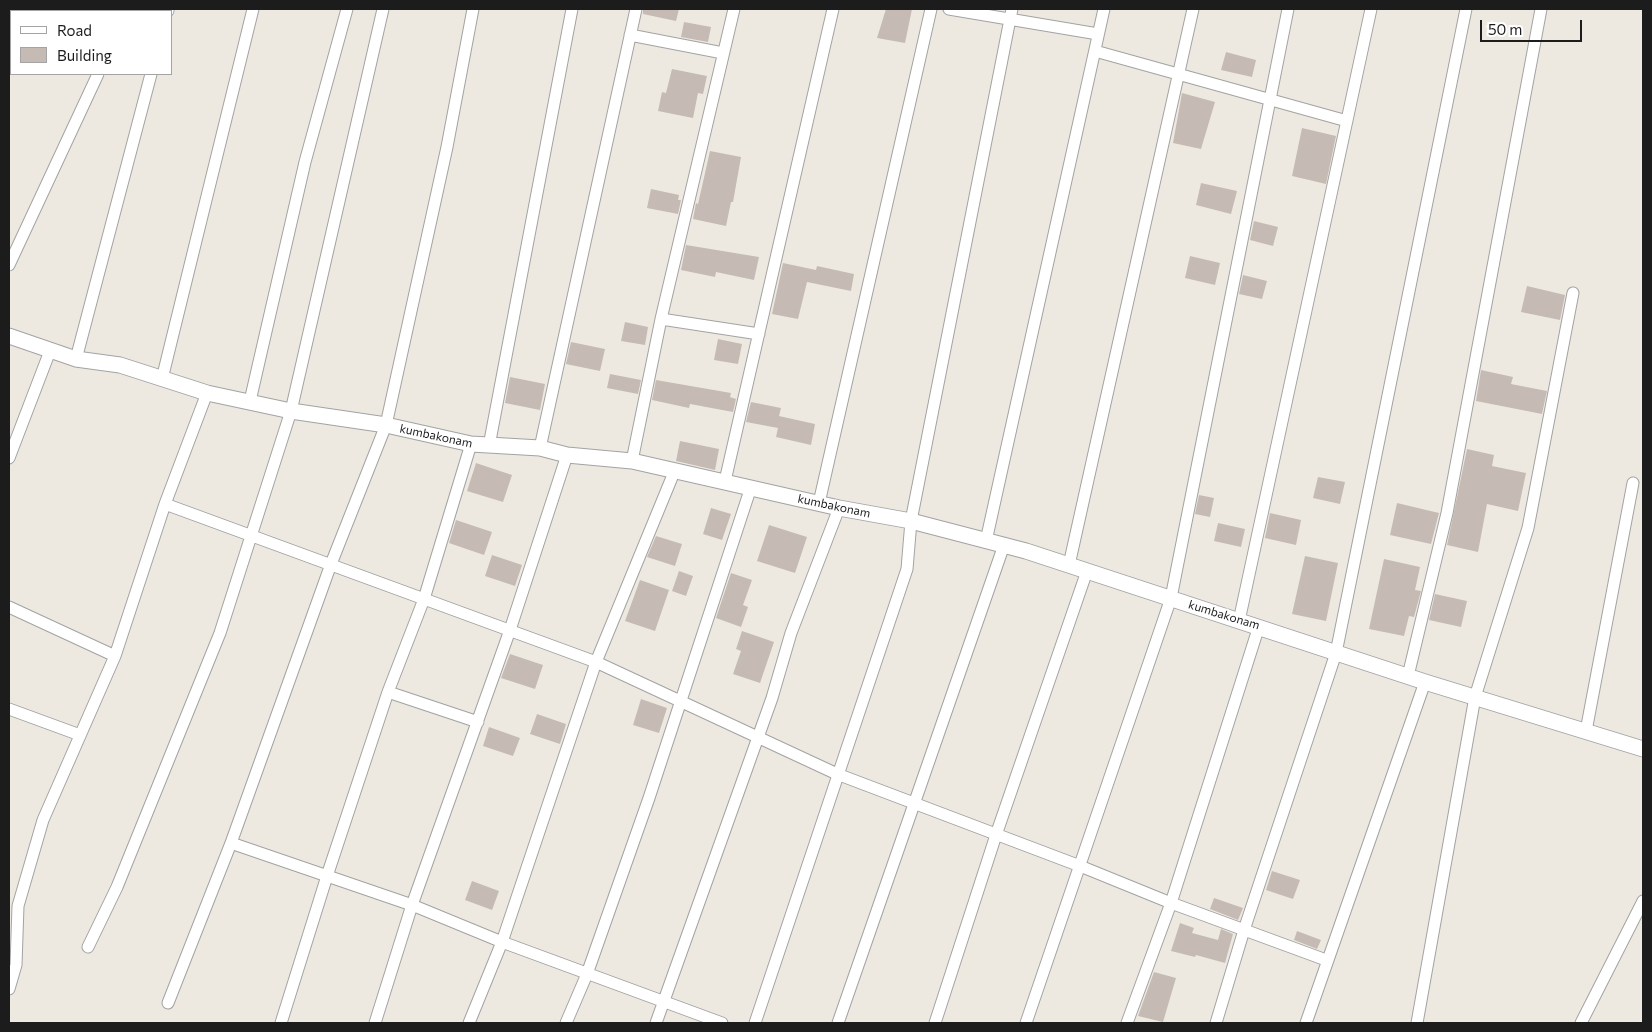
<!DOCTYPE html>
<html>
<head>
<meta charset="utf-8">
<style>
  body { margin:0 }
  #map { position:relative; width:1652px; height:1032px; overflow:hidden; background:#ede9e1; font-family:Commissioner,sans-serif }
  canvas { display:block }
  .frame { position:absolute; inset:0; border:10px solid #1c1c1c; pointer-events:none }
  .legend { position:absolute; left:10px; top:10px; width:162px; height:65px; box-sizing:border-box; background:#fff; border:1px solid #a4a4a4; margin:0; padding:6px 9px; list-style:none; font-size:15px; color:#1c1c1c }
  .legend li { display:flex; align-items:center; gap:10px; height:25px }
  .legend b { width:25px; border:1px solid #a4a4a4 }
  .scale { position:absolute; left:1480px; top:20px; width:102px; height:22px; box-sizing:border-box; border:2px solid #1c1c1c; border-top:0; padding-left:6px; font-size:15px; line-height:18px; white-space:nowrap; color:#1c1c1c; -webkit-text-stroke:4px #fff; paint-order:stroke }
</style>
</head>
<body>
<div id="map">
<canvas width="1652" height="1032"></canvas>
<div class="frame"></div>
<ul class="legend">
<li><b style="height:6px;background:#fff"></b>Road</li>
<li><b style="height:14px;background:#c5bbb4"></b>Building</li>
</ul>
<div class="scale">50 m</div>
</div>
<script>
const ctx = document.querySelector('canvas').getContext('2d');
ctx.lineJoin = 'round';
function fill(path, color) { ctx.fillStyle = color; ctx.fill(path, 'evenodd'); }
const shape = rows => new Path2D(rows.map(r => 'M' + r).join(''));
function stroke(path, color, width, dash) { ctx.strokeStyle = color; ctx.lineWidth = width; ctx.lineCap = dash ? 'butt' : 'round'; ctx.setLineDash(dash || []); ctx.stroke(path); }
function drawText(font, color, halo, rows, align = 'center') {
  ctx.font = font + ' Commissioner,sans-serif'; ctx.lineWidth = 4; ctx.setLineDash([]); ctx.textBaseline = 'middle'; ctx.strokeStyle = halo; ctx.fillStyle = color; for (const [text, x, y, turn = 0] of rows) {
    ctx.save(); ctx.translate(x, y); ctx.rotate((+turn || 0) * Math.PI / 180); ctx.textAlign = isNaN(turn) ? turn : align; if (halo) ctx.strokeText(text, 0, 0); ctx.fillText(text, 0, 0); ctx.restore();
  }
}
const building = shape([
  [643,9,679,9,676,21,643,14],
  [886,9,912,9,905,43,877,38],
  [684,22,711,27,708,42,681,37],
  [1226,52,1256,60,1252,77,1221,70],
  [672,69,707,76,703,94,698,93,693,118,658,111,662,92,666,93],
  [1182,93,1215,102,1201,149,1173,143],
  [1302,128,1336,136,1326,184,1292,176],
  [710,151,741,157,733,202,731,202,726,226,693,219,696,203,698,204],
  [1201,183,1237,191,1231,214,1196,205],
  [651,189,679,195,678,200,681,200,678,214,647,208],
  [1254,221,1278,227,1273,246,1250,240],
  [686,245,759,257,754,280,716,272,715,277,681,270],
  [1190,256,1220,263,1215,285,1185,278],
  [783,263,816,270,817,266,854,274,851,291,807,282,798,319,772,314],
  [1243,275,1267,281,1262,299,1239,294],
  [1527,286,1565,295,1560,320,1521,312],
  [625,322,648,327,645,345,621,341],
  [718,339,742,344,738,364,714,360],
  [571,342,605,349,600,371,566,364],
  [1481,370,1513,377,1511,384,1547,391,1542,414,1476,401],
  [610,374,641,380,638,394,607,388],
  [510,377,545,384,540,410,505,403],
  [656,380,731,393,730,397,736,399,733,412,690,404,689,408,652,400],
  [751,402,781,408,779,416,815,424,811,445,776,437,778,428,746,422],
  [680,441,719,449,715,470,676,461],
  [1467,449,1494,455,1492,466,1526,473,1518,511,1487,504,1478,552,1447,545],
  [476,463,512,475,503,502,467,491],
  [1318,477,1345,482,1340,504,1313,498],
  [1199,495,1214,498,1210,517,1195,514],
  [1397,503,1439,513,1431,544,1390,535],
  [711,508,731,514,722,540,703,534],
  [1270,513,1301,520,1296,545,1265,538],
  [456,520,492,532,484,555,449,543],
  [1218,523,1245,529,1241,547,1214,541],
  [769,525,807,537,795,573,757,561],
  [656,536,682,544,675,566,647,557],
  [492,555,522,565,515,586,485,576],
  [1305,556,1338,563,1326,621,1292,614],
  [1384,559,1420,567,1415,590,1421,591,1414,617,1409,616,1404,636,1369,629],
  [679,571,693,576,686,596,672,591],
  [731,573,752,580,743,605,748,607,741,627,716,618],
  [640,580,669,590,655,631,625,621],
  [1435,594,1467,601,1461,627,1429,620],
  [742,631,774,642,760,683,733,674,741,651,736,649],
  [510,654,543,665,535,689,501,678],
  [641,699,667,708,659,733,633,725],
  [537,714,566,724,560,744,530,734],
  [489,727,520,738,513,756,483,746],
  [1272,871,1300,880,1293,899,1266,890],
  [472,881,499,891,492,910,465,900],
  [1214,898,1243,908,1238,920,1210,909],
  [1180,923,1194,928,1192,933,1218,940,1221,929,1233,934,1225,963,1196,955,1195,957,1171,951],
  [1297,931,1321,940,1317,949,1294,940],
  [1154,972,1176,978,1163,1022,1138,1016]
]);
const minor = shape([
  [949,9,1098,34],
  [27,11,28,9],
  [120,11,121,9],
  [168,11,168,9],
  [630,35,723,53],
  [9,50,11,45],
  [1095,51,1347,121],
  [9,265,98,74],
  [661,319,759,334],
  [76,359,151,74],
  [162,379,253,9],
  [250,401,305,162,347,9],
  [489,446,572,9],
  [540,448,636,9],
  [9,458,50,351],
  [632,461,661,319,734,9],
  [725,481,833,9],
  [819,503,931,9],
  [165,504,596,662,837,774,1080,866,1171,903,1326,960],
  [986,541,1104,9],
  [1069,565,1193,9],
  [9,607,115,656],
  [1239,621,1371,9],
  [1408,676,1447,513,1541,9],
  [388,692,478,722],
  [9,709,80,735],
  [1586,731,1633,483],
  [231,843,412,905,502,942,722,1023],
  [88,947,117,887,220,633,291,411,383,9],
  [9,989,16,965,18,906,43,820,115,656,165,504,207,393],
  [168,1003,231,843,331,564,386,425,447,147,473,9],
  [281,1023,327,876,388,692,424,599,471,444],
  [375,1023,412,905,510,630,567,455],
  [469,1023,502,942,596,662,675,470],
  [566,1023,587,974,649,798,751,487],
  [656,1023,772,698,791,633,839,508],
  [755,1023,907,569,911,521,1012,9],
  [838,1023,1004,545],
  [935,1023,996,835,1087,571],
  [1026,1023,1171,598,1288,9],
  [1127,1023,1171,903,1259,626],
  [1216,1023,1244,930,1336,653,1466,9],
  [1306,1023,1425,682],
  [1417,1023,1475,697,1528,528,1573,293],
  [1581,1023,1643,901]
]);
const tertiary = shape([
  [9,336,76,359,120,365,207,393,291,411,386,425,471,444,540,448,567,455,632,461,839,508,911,521,1026,551,1425,682,1643,749]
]);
const streetNames = [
  ["kumbakonam",436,436,12],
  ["kumbakonam",834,506,12],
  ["kumbakonam",1224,615,17]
];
fill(building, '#c5bbb4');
stroke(minor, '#a3a3a3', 13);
stroke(tertiary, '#a3a3a3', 17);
stroke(minor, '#fff', 11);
stroke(tertiary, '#fff', 15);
drawText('12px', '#1c1c1c', '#fff', streetNames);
</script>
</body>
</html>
